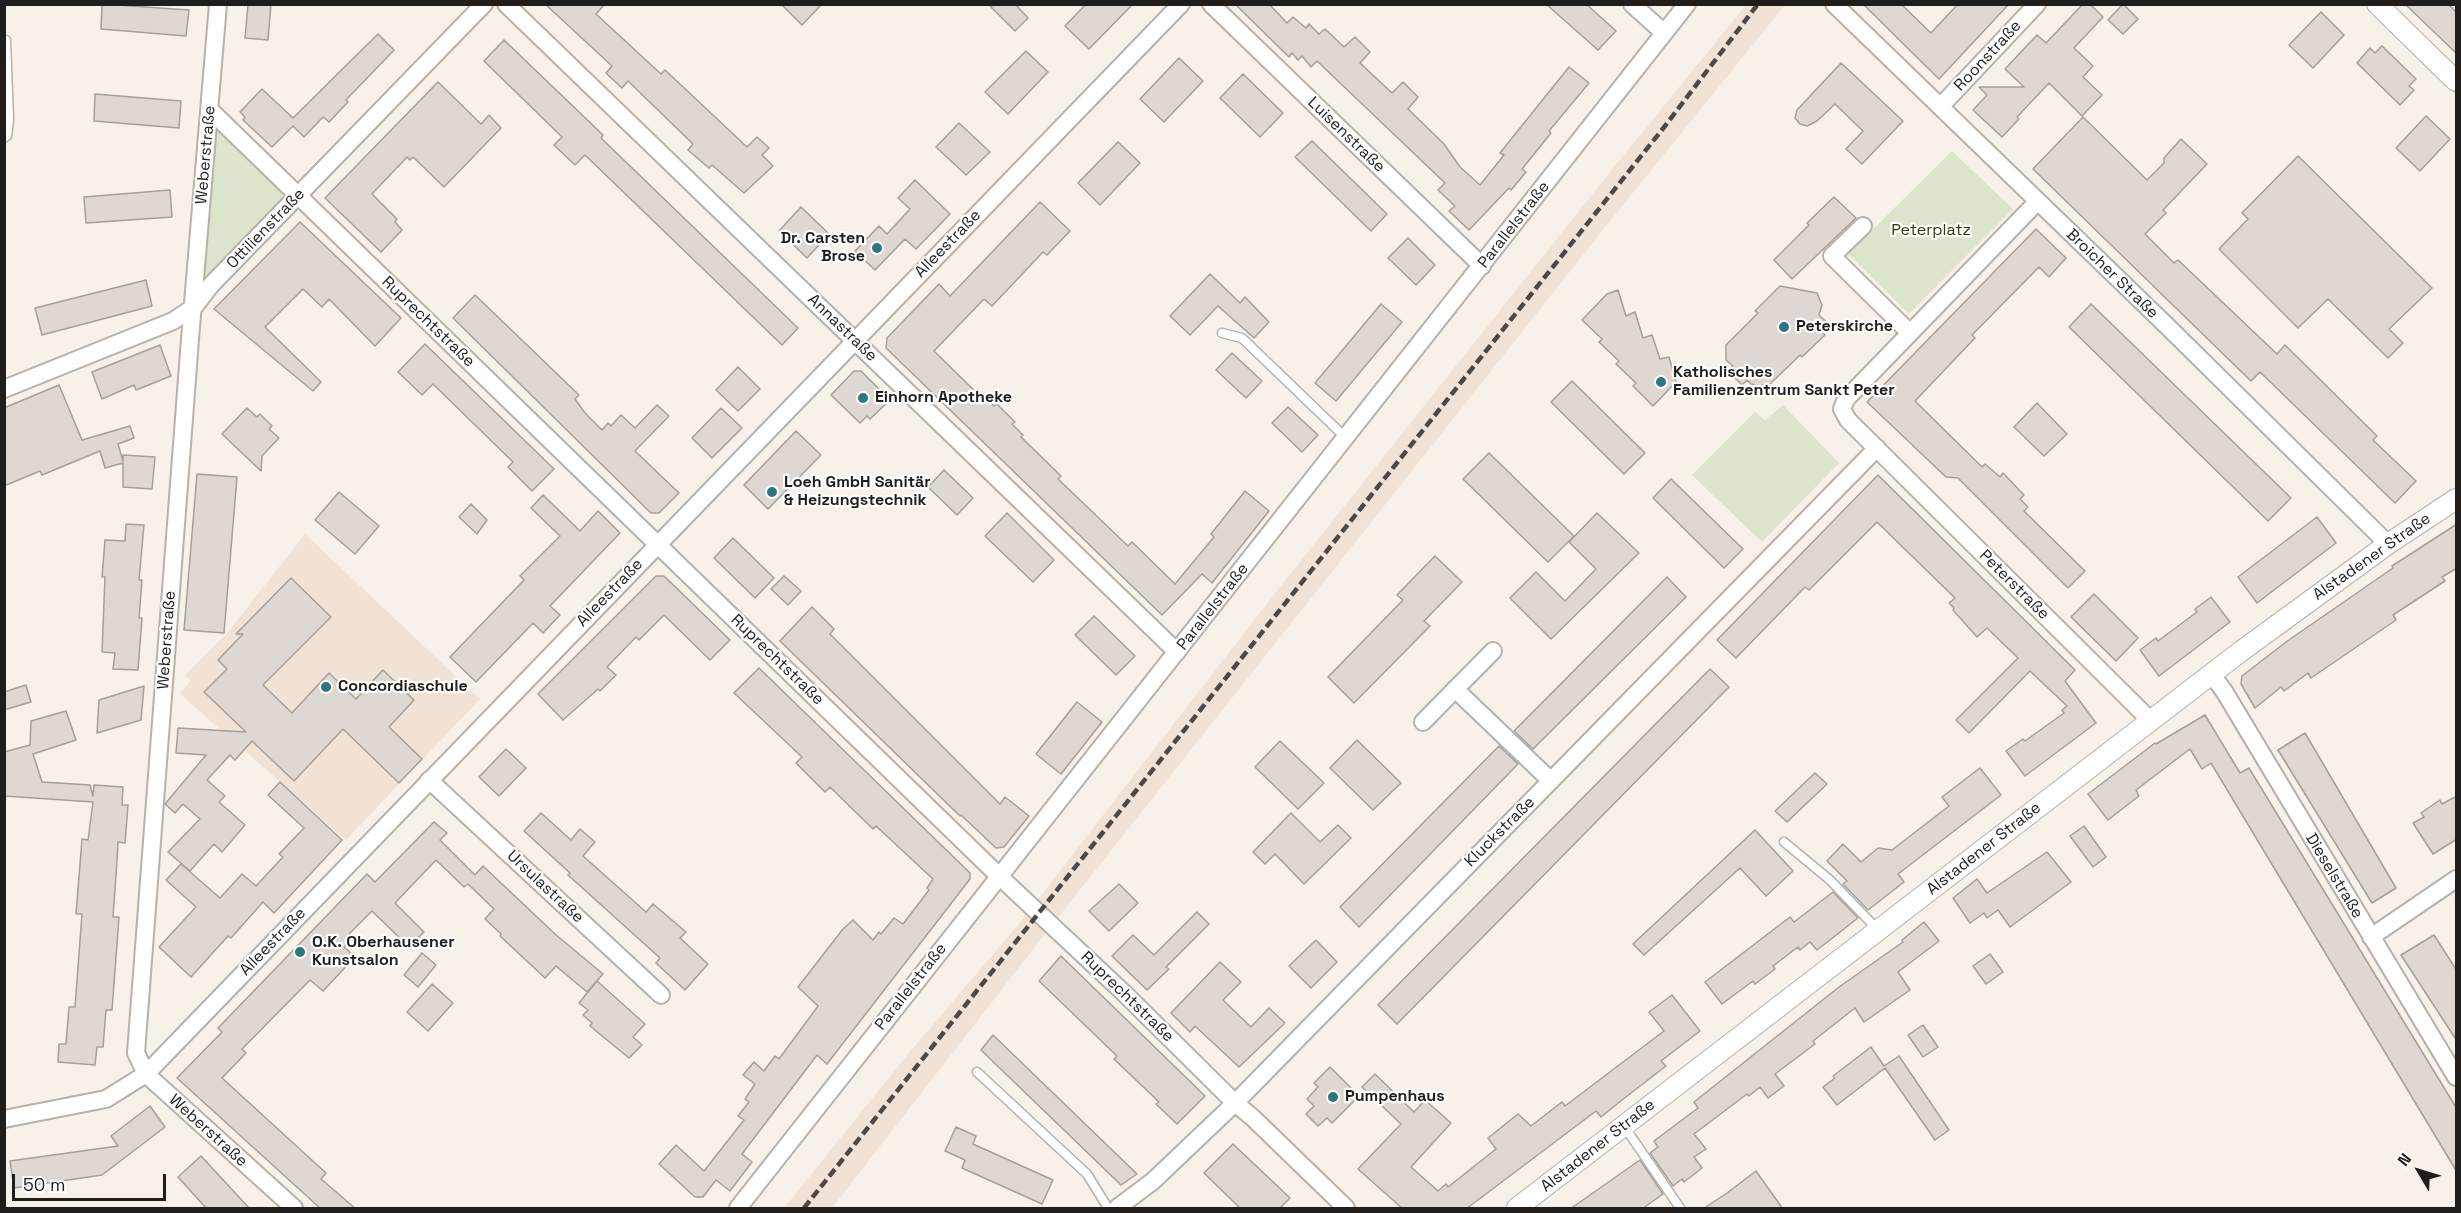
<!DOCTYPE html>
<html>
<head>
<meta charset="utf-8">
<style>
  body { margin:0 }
  #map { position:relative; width:2461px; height:1213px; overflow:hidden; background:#f8f1ea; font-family:"Space Grotesk",sans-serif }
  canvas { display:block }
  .frame { position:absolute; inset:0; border:6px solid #201d1b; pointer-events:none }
  .north { position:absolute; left:2389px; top:1141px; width:60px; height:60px; -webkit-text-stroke:4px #fff; paint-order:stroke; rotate:308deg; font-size:16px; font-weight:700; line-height:24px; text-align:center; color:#201d1b }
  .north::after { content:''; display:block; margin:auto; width:21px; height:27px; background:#201d1b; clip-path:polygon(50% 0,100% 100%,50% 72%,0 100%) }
  .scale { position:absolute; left:12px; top:1174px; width:154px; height:27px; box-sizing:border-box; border:3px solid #201d1b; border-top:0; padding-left:8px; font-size:18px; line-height:21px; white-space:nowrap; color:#201d1b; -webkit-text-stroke:4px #fff; paint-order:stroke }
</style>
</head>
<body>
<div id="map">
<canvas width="2461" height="1213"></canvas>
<div class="frame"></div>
<div class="north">N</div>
<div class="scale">50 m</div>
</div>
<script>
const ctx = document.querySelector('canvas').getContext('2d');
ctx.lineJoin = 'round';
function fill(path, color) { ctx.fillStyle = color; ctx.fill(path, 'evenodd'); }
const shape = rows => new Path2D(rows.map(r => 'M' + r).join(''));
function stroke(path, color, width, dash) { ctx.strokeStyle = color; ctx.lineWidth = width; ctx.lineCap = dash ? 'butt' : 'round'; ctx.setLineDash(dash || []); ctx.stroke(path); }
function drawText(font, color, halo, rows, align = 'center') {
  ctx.font = font + ' "Space Grotesk",sans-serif'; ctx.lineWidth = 4.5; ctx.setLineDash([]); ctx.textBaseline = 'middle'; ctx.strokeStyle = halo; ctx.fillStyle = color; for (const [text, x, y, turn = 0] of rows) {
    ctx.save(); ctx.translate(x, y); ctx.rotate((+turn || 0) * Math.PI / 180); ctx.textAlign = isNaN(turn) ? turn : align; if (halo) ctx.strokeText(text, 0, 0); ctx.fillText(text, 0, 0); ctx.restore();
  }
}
const built = shape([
  [1746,5,1785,5,1602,231,1041,939,832,1208,784,1208,908,1054,1018,925,1272,597,1610,172],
  [305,534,480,699,346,840,180,694,190,681,185,675,228,632]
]);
const green = shape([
  [210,110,298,197,194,307],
  [1952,151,2013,209,1909,314,1848,254],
  [1783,405,1839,463,1762,542,1692,475,1755,412,1765,420]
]);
const building = shape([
  [102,4,189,10,186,36,101,29,102,4],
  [248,4,271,4,268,40,245,38,248,4],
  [545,4,605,4,596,14,661,74,665,70,747,147,757,137,769,148,762,155,773,166,744,193,712,165,709,168,688,150,693,144,628,81,622,88,606,73,612,66,545,4],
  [781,4,822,4,802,25,781,4],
  [988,4,1015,4,1028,18,1015,31,988,4],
  [1086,4,1133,4,1089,49,1065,26,1086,4],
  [1235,4,1269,4,1287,23,1293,17,1306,28,1309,24,1319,34,1325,29,1344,47,1355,37,1370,52,1360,63,1392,93,1403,82,1418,97,1408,109,1444,144,1460,167,1480,185,1504,155,1500,153,1569,67,1589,83,1549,131,1551,133,1522,169,1526,172,1511,190,1509,188,1469,230,1449,211,1455,206,1438,190,1445,183,1317,61,1311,67,1302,56,1298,60,1292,53,1289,57,1235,4],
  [1546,4,1586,4,1616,31,1598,50,1546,4],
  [1863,4,1901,4,1931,33,1958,4,2009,4,1939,79,1863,4],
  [2083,4,2090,4,2103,17,2074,48,2093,66,2083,77,2102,95,2082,116,2049,83,2017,117,2019,119,2002,137,1973,110,1987,95,1979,87,2024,87,2005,69,2037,35,2046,43,2083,4],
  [2123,4,2138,19,2123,34,2108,20,2123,4],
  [2405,4,2448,4,2457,13,2457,54,2405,4],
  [2321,12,2344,35,2313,68,2289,45,2321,12],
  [378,34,394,50,346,100,348,102,329,122,323,117,304,137,293,126,272,147,243,120,245,117,240,112,262,89,293,118,378,34],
  [504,40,603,135,601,138,798,328,782,345,585,155,575,165,554,145,562,137,484,61,504,40],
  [2382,46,2416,79,2409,86,2414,90,2400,105,2357,63,2370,48,2375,53,2382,46],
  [1026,51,1048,72,1008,114,985,92,1026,51],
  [1179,58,1203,81,1164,122,1140,99,1179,58],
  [1841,63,1903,121,1862,164,1846,149,1863,131,1835,104,1817,121,1807,126,1800,124,1795,118,1797,110,1841,63],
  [1243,74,1283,113,1260,137,1220,98,1243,74],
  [438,82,481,124,489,115,501,128,444,187,413,157,410,160,407,157,372,194,397,219,395,222,402,230,381,252,325,198,438,82],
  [95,94,181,101,179,128,94,121,95,94],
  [2426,116,2450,139,2420,171,2396,148,2426,116],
  [2083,117,2147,180,2164,163,2164,158,2181,139,2207,164,2163,210,2166,213,2145,234,2174,263,2178,260,2277,354,2285,345,2377,436,2373,440,2416,481,2395,503,2260,372,2251,381,2033,169,2083,117],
  [959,123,990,152,966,175,936,147,959,123],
  [1312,141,1387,214,1371,231,1295,157,1312,141],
  [1118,142,1140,163,1100,205,1078,183,1118,142],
  [2298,156,2432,288,2389,329,2403,343,2388,358,2328,299,2298,328,2219,249,2248,219,2242,213,2298,156],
  [915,180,950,214,916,249,905,239,875,270,855,251,879,226,887,234,910,209,898,198,915,180],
  [170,190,172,217,86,223,84,197,170,190],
  [1834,197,1856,218,1792,279,1774,260,1809,225,1807,223,1834,197],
  [1040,202,1070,231,1047,255,1043,252,992,306,984,299,934,351,982,398,984,396,994,406,997,404,1015,422,1012,424,1023,435,1021,437,1061,476,1058,479,1128,546,1132,542,1175,584,1214,537,1211,534,1245,491,1269,511,1212,583,1202,574,1162,615,886,348,887,338,939,284,950,296,1040,202],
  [801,207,829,234,807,258,779,231,801,207],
  [300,222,401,318,375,346,329,299,322,307,303,289,265,327,321,382,313,391,214,309,300,222],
  [2036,229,2066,258,2049,277,2039,267,1972,335,1975,338,1915,401,1982,467,1985,464,2000,477,2003,473,2024,495,2020,499,2028,507,2024,511,2085,571,2068,588,1958,478,1946,477,1867,402,2036,229],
  [1408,238,1435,265,1416,285,1388,258,1408,238],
  [1210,274,1240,303,1245,297,1269,322,1254,338,1218,306,1190,335,1170,316,1210,274],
  [146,280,152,306,42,335,35,308,146,280],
  [1780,286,1817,293,1822,305,1819,315,1828,324,1821,331,1825,335,1802,357,1800,355,1770,384,1759,386,1751,384,1747,380,1742,385,1728,371,1733,366,1726,360,1726,345,1758,313,1755,311,1780,286],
  [1618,290,1626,316,1635,312,1643,338,1652,335,1660,359,1669,357,1676,382,1653,406,1633,386,1636,383,1616,364,1619,361,1599,342,1602,339,1582,320,1607,294,1618,290],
  [475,295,579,395,575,399,585,413,602,430,608,423,611,426,621,415,635,428,657,405,669,416,635,451,679,493,659,513,651,513,453,318,475,295],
  [1381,304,1402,322,1336,401,1315,383,1381,304],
  [2091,304,2291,498,2268,521,2069,327,2091,304],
  [425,344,554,469,532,491,508,467,513,462,433,384,422,395,398,372,425,344],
  [160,345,171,376,136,390,134,385,102,399,92,372,160,345],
  [1232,353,1262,381,1246,398,1216,370,1232,353],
  [738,367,760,389,738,411,716,390,738,367],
  [854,371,861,371,890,400,870,419,867,416,860,423,831,395,854,371],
  [1572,381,1645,453,1624,474,1551,402,1572,381],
  [59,385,82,440,130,426,134,438,118,444,123,461,123,455,155,457,152,489,123,487,123,463,105,468,100,451,42,475,40,471,4,486,4,408,59,385],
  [2037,403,2067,434,2044,456,2014,427,2037,403],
  [1288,407,1318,435,1302,452,1272,423,1288,407],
  [247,408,257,417,260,414,272,426,269,429,279,438,262,456,261,471,222,434,247,408],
  [721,408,742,428,712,458,692,438,721,408],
  [796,431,821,455,768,509,744,485,796,431],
  [1489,453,1574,536,1548,562,1463,479,1489,453],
  [944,470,973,498,957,515,928,487,944,470],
  [197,474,237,477,224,633,184,630,197,474],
  [1878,475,2075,670,2065,681,2096,723,2025,776,2006,751,2023,739,2025,741,2064,713,2062,710,2067,706,2030,671,1969,733,1956,720,2018,658,1987,628,1977,637,1953,610,1954,608,1949,603,1955,598,1877,522,1809,590,1805,587,1736,658,1717,640,1878,475],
  [1671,479,1743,549,1724,568,1653,498,1671,479],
  [339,492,379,526,355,554,315,520,339,492],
  [543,495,580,531,598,511,620,533,550,606,560,615,543,633,533,623,476,682,450,657,524,580,520,576,560,536,531,508,543,495],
  [471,504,487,520,477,534,459,517,471,504],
  [1007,513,1054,560,1033,582,985,536,1007,513],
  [1597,513,1639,553,1551,639,1510,598,1536,572,1565,601,1596,569,1569,542,1597,513],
  [2317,517,2336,543,2257,603,2238,577,2317,517],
  [126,524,144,525,139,580,142,580,139,618,142,618,138,670,113,669,115,653,102,652,105,577,102,577,105,540,125,541,126,524],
  [2457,524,2457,568,2442,577,2445,581,2393,615,2396,620,2311,678,2308,673,2284,691,2281,687,2255,708,2241,684,2242,676,2286,642,2393,568,2392,566,2457,524],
  [733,538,774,578,755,598,714,558,733,538],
  [1435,556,1462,582,1424,621,1430,626,1354,703,1328,677,1403,600,1397,595,1435,556],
  [656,576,664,576,730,640,710,660,664,615,639,640,636,637,607,667,616,675,600,691,598,689,563,720,538,694,656,576],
  [784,576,801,591,788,605,771,589,784,576],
  [1667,577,1686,597,1533,749,1514,731,1667,577],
  [291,578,331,617,263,685,292,713,329,673,356,699,383,670,414,700,389,727,422,759,399,783,343,729,294,781,252,741,235,760,230,755,207,780,225,796,219,802,245,825,222,852,214,844,190,871,168,852,200,819,183,804,175,813,165,804,206,755,176,753,178,728,246,732,204,692,227,669,218,660,243,634,236,634,291,578],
  [2094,594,2138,638,2116,661,2071,617,2094,594],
  [2211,597,2230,622,2159,676,2140,650,2156,638,2158,641,2197,612,2195,609,2211,597],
  [812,607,834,629,830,634,1000,804,1005,797,1029,816,1004,847,996,848,961,815,960,816,780,641,812,607],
  [1094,616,1135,656,1116,675,1075,635,1094,616],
  [759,668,970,873,970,879,827,1064,817,1055,742,1154,752,1162,730,1191,716,1180,703,1197,695,1197,659,1164,676,1145,704,1171,744,1120,738,1116,749,1102,745,1099,755,1084,743,1075,754,1062,764,1071,775,1056,779,1059,818,1006,798,987,843,929,853,920,873,940,879,932,881,934,894,918,903,924,929,890,927,888,933,879,876,826,873,829,830,787,825,792,796,763,802,757,734,693,759,668],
  [1710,669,1729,687,1397,1024,1378,1005,1710,669],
  [26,685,31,702,4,710,4,692,26,685],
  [144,686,141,720,97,733,99,700,144,686],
  [1077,702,1102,722,1061,774,1036,754,1077,702],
  [66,711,76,740,33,754,42,782,90,785,93,796,94,785,123,787,122,805,128,805,125,843,118,842,117,861,113,917,119,917,112,1010,106,1010,103,1047,97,1047,95,1065,58,1062,59,1044,66,1044,69,1007,75,1007,82,914,76,914,82,839,88,840,93,802,4,796,4,752,30,745,31,721,66,711],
  [2205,715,2240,773,2249,768,2457,1109,2457,1172,2211,763,2202,769,2190,749,2136,790,2139,796,2108,820,2088,794,2155,743,2156,744,2205,715],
  [2305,733,2396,888,2372,903,2278,750,2305,733],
  [1357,740,1401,783,1373,810,1330,768,1357,740],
  [1280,741,1324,783,1298,809,1255,767,1280,741],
  [1499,746,1518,764,1359,927,1340,907,1499,746],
  [506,749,526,768,499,796,479,777,506,749],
  [1980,768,2001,795,1898,874,1904,882,1868,910,1843,884,1847,881,1827,861,1843,844,1861,862,1878,848,1892,850,1949,806,1942,797,1980,768],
  [1815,773,1827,784,1787,822,1775,811,1815,773],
  [280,782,342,840,274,913,263,902,231,938,228,936,191,977,159,947,196,907,166,880,181,864,220,898,242,874,256,886,283,857,279,854,304,828,268,795,280,782],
  [2457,796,2457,839,2433,854,2413,823,2424,817,2421,813,2440,800,2442,804,2457,796],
  [541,813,571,840,580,829,595,842,583,856,646,912,653,904,686,932,680,938,708,964,685,990,656,963,660,958,568,875,570,873,524,831,541,813],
  [1291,813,1320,842,1338,825,1351,838,1304,884,1275,854,1265,864,1253,852,1291,813],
  [434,822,447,833,440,840,475,875,483,866,555,934,603,974,587,992,556,966,545,978,500,936,501,934,485,919,494,909,468,884,464,887,436,860,395,903,424,932,409,947,372,911,349,934,353,938,344,947,355,957,323,991,310,980,242,1049,246,1053,222,1078,326,1173,321,1179,356,1209,321,1209,177,1078,222,1032,218,1028,367,874,375,882,434,822],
  [2084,826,2106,857,2093,867,2070,836,2084,826],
  [1755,830,1793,871,1766,896,1740,868,1644,955,1633,944,1755,830],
  [2047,852,2071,882,2010,927,1998,910,1987,918,1984,913,1970,923,1953,898,1977,879,1987,893,2047,852],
  [1119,884,1138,903,1109,931,1089,911,1119,884],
  [1833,892,1858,918,1817,950,1810,942,1800,950,1798,947,1773,966,1775,969,1755,984,1753,981,1722,1004,1705,982,1790,917,1794,922,1833,892],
  [1197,912,1209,924,1166,967,1169,969,1147,990,1112,956,1133,935,1154,955,1197,912],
  [1924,922,1939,941,1898,972,1910,990,1864,1022,1855,1008,1813,1041,1815,1044,1775,1074,1784,1086,1768,1098,1760,1087,1749,1096,1747,1094,1694,1134,1706,1149,1694,1157,1702,1168,1684,1182,1682,1179,1673,1186,1650,1153,1658,1147,1654,1141,1698,1108,1694,1102,1839,987,1903,942,1902,940,1924,922],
  [2434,935,2457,971,2457,1041,2401,955,2434,935],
  [1316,940,1337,962,1311,988,1289,966,1316,940],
  [422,953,436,965,418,987,404,975,422,953],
  [1990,954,2003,972,1986,984,1973,966,1990,954],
  [1061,956,1205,1096,1177,1124,1156,1104,1159,1102,1114,1059,1117,1056,1039,981,1061,956],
  [1220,962,1241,982,1223,1000,1251,1027,1269,1008,1285,1023,1239,1067,1195,1026,1190,1032,1171,1013,1220,962],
  [597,981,645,1024,633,1037,642,1045,629,1058,590,1026,592,1023,583,1015,588,1010,579,1003,597,981],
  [432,984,453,1003,428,1031,407,1012,432,984],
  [1672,995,1700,1031,1661,1061,1666,1066,1622,1100,1601,1117,1596,1111,1466,1209,1403,1209,1358,1169,1401,1124,1362,1087,1375,1074,1414,1112,1425,1100,1451,1123,1411,1167,1438,1191,1446,1184,1448,1187,1496,1149,1488,1138,1518,1114,1531,1126,1562,1102,1565,1106,1664,1031,1649,1012,1672,995],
  [1923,1025,1938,1047,1923,1057,1908,1035,1923,1025],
  [993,1035,1137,1174,1121,1185,981,1050,993,1035],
  [1871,1047,1884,1066,1899,1056,1949,1130,1935,1140,1885,1068,1837,1105,1823,1087,1835,1078,1833,1076,1871,1047],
  [1330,1067,1359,1096,1332,1123,1327,1118,1318,1126,1306,1114,1314,1106,1307,1099,1318,1087,1314,1083,1330,1067],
  [150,1106,165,1127,102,1175,14,1188,10,1161,118,1146,111,1136,150,1106],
  [956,1127,976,1136,973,1144,1053,1180,1042,1204,962,1168,965,1160,945,1151,956,1127],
  [1233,1144,1290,1198,1279,1209,1241,1209,1204,1173,1233,1144],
  [201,1156,250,1209,207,1209,178,1177,201,1156],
  [1640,1160,1663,1194,1642,1209,1570,1209,1640,1160],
  [1756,1171,1783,1209,1703,1209,1727,1193,1756,1171]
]);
const service = shape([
  [4,138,7,136,9,120,6,40],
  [1222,333,1242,338,1346,438],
  [1784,842,1830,880,1878,930],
  [977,1072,1087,1174,1108,1208],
  [1624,1126,1680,1208]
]);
const minor = shape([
  [218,4,190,339,136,1053,146,1074,294,1208],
  [506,4,1177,652],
  [1211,4,1482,266],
  [1632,4,1664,33],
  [1834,4,2166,325,2388,544],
  [1940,107,2037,4],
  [210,110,999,876,1125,994,1235,1103,1252,1117,1346,1208],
  [2037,202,1854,391,1846,399,1842,409,1848,420,2151,721],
  [1863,226,1832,256,1910,333],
  [4,389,173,321,194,307,211,285,484,4],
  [2212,675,2224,691,2456,1077],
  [1455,689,1551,781],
  [1423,722,1493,651],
  [429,780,661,995],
  [2371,937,2456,879],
  [4,1119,106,1099,146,1074,1181,4],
  [738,1208,1687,4],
  [1117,1208,1153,1181,1235,1103,1877,448]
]);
const tertiary = shape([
  [2377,4,2456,81],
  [1517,1208,2240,652,2388,544,2456,499]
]);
const rail = shape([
  [804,1208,1665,126,1758,4]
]);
const markers = [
  [877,248,6,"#2d757f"],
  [1784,327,6,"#2d757f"],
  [1661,382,6,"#2d757f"],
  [863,398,6,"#2d757f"],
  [772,492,6,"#2d757f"],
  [326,687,6,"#2d757f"],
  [300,952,6,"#2d757f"],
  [1333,1097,6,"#2d757f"]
];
const streetNames = [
  ["Roonstraße",1988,56,-47],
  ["Luisenstraße",1346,135,44],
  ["Weberstraße",206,155,-85],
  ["Parallelstraße",1514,225,-52],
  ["Ottilienstraße",266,229,-46],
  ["Alleestraße",948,244,-46],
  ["Broicher Straße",2112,274,44],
  ["Ruprechtstraße",428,322,44],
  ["Annastraße",842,328,44],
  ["Alstadener Straße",2372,557,-35],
  ["Peterstraße",2014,585,45],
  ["Alleestraße",610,593,-46],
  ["Parallelstraße",1213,607,-52],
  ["Weberstraße",167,640,-86],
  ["Ruprechtstraße",777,660,44],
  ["Kluckstraße",1500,832,-45],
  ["Alstadener Straße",1984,849,-38],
  ["Dieselstraße",2334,876,59],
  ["Ursulastraße",545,887,43],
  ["Alleestraße",273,942,-46],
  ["Parallelstraße",911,987,-52],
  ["Ruprechtstraße",1127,997,44],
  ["Weberstraße",208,1131,42],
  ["Alstadener Straße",1598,1146,-38]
];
const parkNames = [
  ["Peterplatz",1931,231]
];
const poiNames = [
  ["Dr. Carsten",865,239,"right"],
  ["Brose",865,257,"right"],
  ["Peterskirche",1796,327],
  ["Katholisches",1673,373],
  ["Familienzentrum Sankt Peter",1673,391],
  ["Einhorn Apotheke",875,398],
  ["Loeh GmbH Sanitär",784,483],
  ["& Heizungstechnik",784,501],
  ["Concordiaschule",338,687],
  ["O.K. Oberhausener",312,943],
  ["Kunstsalon",312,961],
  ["Pumpenhaus",1345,1097]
];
fill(built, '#f0e3d6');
fill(green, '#dce4cb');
fill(building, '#dfd7d1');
stroke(building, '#a69e99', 1.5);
stroke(service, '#b7b1aa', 11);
stroke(minor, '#b7b1aa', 20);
stroke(tertiary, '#b7b1aa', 22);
stroke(service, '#fff', 8);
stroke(minor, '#fff', 16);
stroke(tertiary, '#fff', 20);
stroke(rail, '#4c4845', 4.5, [9, 4.5]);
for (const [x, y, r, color] of markers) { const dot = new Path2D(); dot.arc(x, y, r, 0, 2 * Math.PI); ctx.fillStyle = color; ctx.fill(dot); stroke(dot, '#fff', 2); }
drawText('16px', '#201d1b', '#fff', streetNames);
drawText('16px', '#2f3b01', '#fff', parkNames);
drawText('bold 16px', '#201d1b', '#fff', poiNames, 'left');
</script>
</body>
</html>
